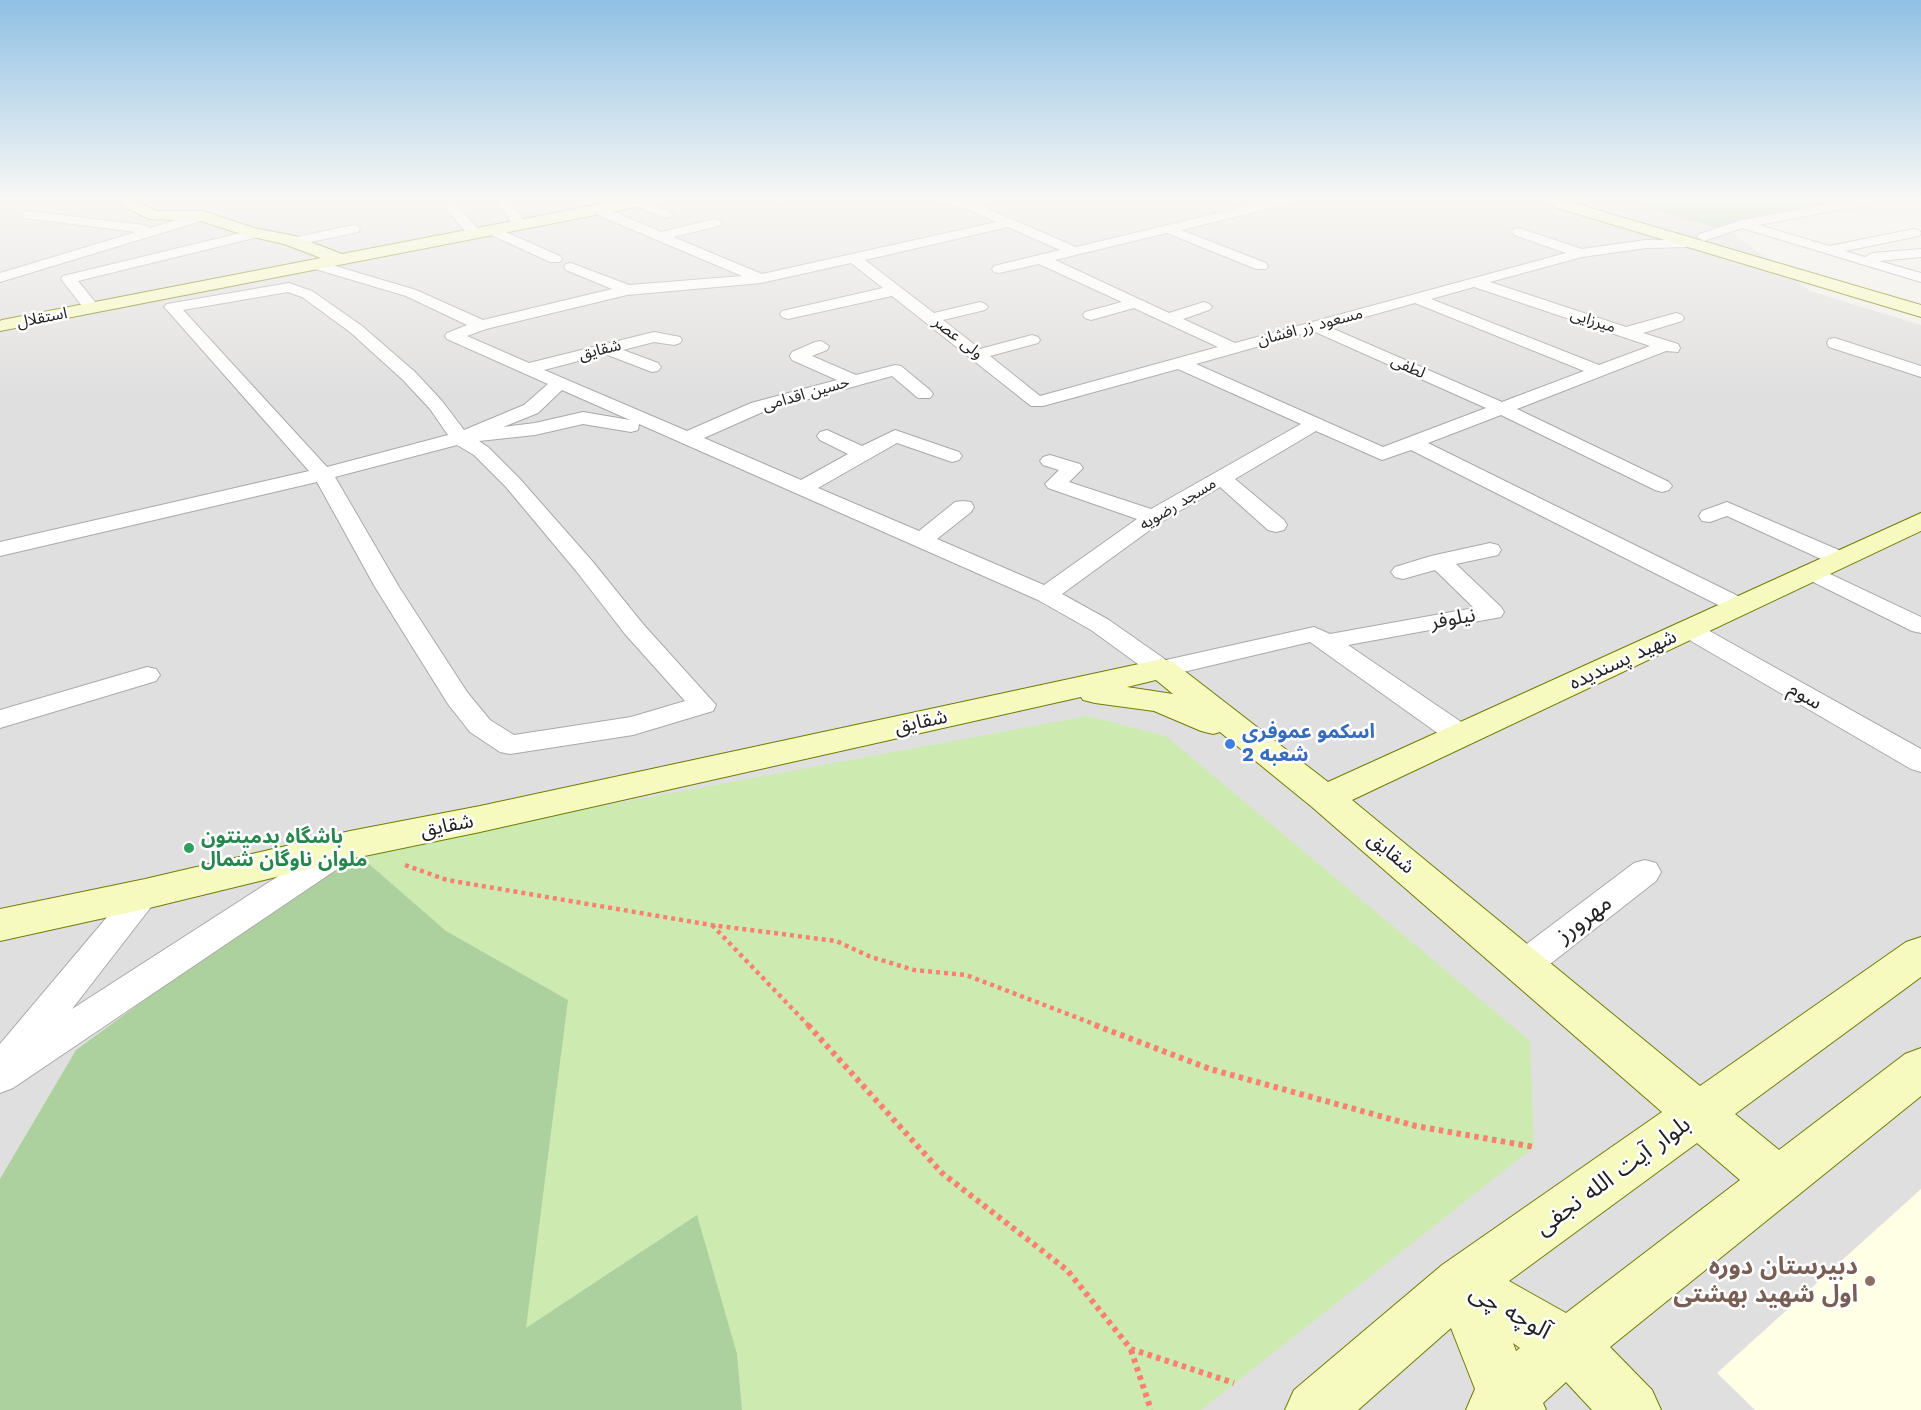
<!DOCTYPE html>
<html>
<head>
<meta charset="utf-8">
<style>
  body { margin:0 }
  canvas { display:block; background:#f2efe9 }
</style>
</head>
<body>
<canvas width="1921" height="1410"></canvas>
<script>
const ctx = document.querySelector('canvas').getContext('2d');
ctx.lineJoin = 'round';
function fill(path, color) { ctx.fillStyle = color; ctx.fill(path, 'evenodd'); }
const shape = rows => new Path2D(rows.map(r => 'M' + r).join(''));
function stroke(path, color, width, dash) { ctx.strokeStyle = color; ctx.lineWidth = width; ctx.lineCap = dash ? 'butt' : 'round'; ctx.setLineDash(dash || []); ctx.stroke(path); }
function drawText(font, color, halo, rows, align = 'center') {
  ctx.font = font + ' "Work Sans","Noto Sans Arabic",sans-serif'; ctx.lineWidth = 5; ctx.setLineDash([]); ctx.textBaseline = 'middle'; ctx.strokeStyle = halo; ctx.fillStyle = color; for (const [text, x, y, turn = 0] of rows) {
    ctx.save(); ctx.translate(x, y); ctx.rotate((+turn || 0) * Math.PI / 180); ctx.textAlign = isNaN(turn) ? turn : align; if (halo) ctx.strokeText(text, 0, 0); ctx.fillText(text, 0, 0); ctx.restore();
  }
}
const residential = shape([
  [0,200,1688,200,1810,291,1921,325,1921,1410,0,1410]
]);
const education = shape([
  [1921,1189,1921,1410,1755,1410,1717,1373]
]);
const grass = shape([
  [1088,716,1166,736,1530,1041,1534,1147,1201,1410,742,1410,737,1354,525,1328,568,1000,446,931,361,857,365,850]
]);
const forest = shape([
  [1619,200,1839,200,1841,201,1720,229],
  [361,857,446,931,568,1000,526,1328,697,1215,737,1354,742,1410,0,1410,0,1179,76,1050,338,859]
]);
const pathFar1 = shape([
  [405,865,447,880,711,925,836,941,871,957,914,970,966,975,1099,1026],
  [712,925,809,1026]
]);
const path = shape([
  [808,1025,942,1173,1067,1270,1131,1349,1234,1383],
  [1095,1025,1210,1069,1416,1126,1534,1147],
  [1131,1350,1151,1410]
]);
const street = shape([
  [497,200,509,200,527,225,525,228,515,228,497,200],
  [632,200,644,200,674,214,668,218,663,217,633,205,632,200],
  [770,200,784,200,785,202,779,206,770,200],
  [932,200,970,201,1076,247,1272,200,1295,200,1293,203,1181,230,1266,263,1268,266,1266,269,1256,269,1167,233,1055,260,1169,313,1204,302,1209,304,1212,307,1209,310,1183,319,1235,343,1566,253,1514,235,1512,232,1514,229,1519,228,1582,249,1646,240,1695,240,1697,243,1690,247,1646,248,1582,257,1490,282,1626,327,1676,313,1682,315,1684,318,1682,321,1643,333,1678,344,1680,348,1678,352,1666,351,1517,409,1669,482,1672,486,1669,490,1662,492,1655,490,1501,415,1428,443,1748,601,1751,606,1748,611,1739,613,1730,611,1411,450,1382,460,1316,431,1235,479,1284,520,1287,525,1284,530,1276,532,1268,530,1220,487,1161,522,1062,594,1109,620,1166,660,1314,627,1330,634,1474,608,1435,570,1403,579,1395,577,1391,572,1395,567,1431,556,1490,543,1498,545,1501,550,1498,555,1456,564,1501,607,1504,612,1501,617,1348,645,1470,728,1474,735,1470,742,1460,744,1450,742,1310,642,1162,677,1153,675,1091,630,1038,600,639,424,638,430,631,432,583,424,535,435,479,441,488,447,520,479,593,562,643,624,716,705,713,711,633,735,510,754,500,752,470,732,448,704,375,587,317,482,0,556,0,542,309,471,167,310,164,307,167,304,289,283,312,291,362,326,415,372,442,401,464,430,524,405,548,384,447,339,445,336,447,333,467,325,406,296,312,268,310,265,312,262,322,262,416,290,483,320,612,289,566,270,564,267,566,264,571,263,629,285,742,276,593,213,592,210,593,207,603,207,661,232,714,219,719,220,721,223,719,226,673,237,762,274,996,222,963,207,938,204,932,200],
  [1008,227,1060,250,994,266,992,269,994,272,999,273,1039,264,1122,302,1085,312,1083,315,1085,318,1091,320,1134,308,1218,347,1040,396,990,356,1038,343,1040,340,1038,337,1032,335,980,349,943,320,985,310,988,307,985,304,980,302,934,313,865,260,1008,227],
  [851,263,883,288,782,311,780,314,782,317,788,319,892,296,1031,406,1043,406,1178,369,1301,424,1151,509,1069,482,1083,468,1080,464,1050,455,1043,457,1040,461,1043,465,1059,470,1045,484,1048,488,1137,519,1044,585,937,539,971,512,974,507,971,502,963,501,955,502,919,531,818,488,897,443,952,462,959,460,962,456,959,452,895,430,862,446,827,430,820,432,817,436,820,440,848,454,801,480,704,438,765,411,892,376,918,398,930,398,933,394,930,390,901,366,895,365,856,375,812,356,827,350,829,346,821,341,815,342,792,352,790,356,792,360,837,380,751,403,687,431,544,370,605,354,652,372,658,371,661,367,658,363,623,350,654,342,674,345,680,343,682,340,680,337,654,332,529,363,467,336,486,329,627,295,761,283,851,263],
  [1474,287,1650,346,1599,365,1431,299,1474,287],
  [288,292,302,297,350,332,403,380,430,409,448,435,327,467,183,310,288,292],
  [1415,303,1584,371,1502,402,1329,327,1415,303],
  [1313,331,1486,408,1383,447,1196,364,1313,331],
  [562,390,630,420,583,412,535,423,503,427,538,413,562,390],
  [457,445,474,455,506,487,577,572,625,634,685,701,631,717,514,735,490,720,467,692,399,587,335,477,457,445],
  [1850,200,1877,200,1871,204,1759,225,1829,246,1914,229,1919,230,1921,233,1919,236,1845,251,1865,257,1872,253,1921,249,1921,257,1879,261,1921,273,1921,282,1742,228,1704,241,1697,237,1699,234,1742,220,1850,200],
  [453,205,457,206,480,231,482,234,480,237,470,237,449,212,447,209,449,206,453,205],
  [29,211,144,225,150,228,203,212,209,216,208,219,0,282,0,273,136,232,24,218,23,215,24,212,29,211],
  [353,225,358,226,360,229,358,232,292,246,285,242,287,239,353,225],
  [492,226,560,256,562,259,560,262,550,262,487,233,485,230,492,226],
  [257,229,262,230,264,233,262,236,78,281,100,308,98,311,86,311,61,279,63,276,257,229],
  [1835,338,1921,366,1921,377,1829,347,1827,343,1829,339,1835,338],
  [1727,502,1848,554,1851,559,1848,564,1840,566,1832,564,1727,516,1710,522,1702,521,1699,516,1702,511,1727,502],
  [1811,565,1921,617,1921,633,1912,631,1803,577,1799,572,1803,567,1811,565],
  [1688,622,1697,624,1921,749,1921,772,1911,769,1679,634,1676,629,1679,624,1688,622],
  [147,667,156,669,160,675,156,681,0,728,0,710,147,667],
  [347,835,358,839,363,847,358,855,13,1088,0,1093,0,1044,134,885,145,881,156,885,161,894,72,1009,336,839,347,835],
  [1645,860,1656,863,1661,872,1656,881,1536,975,1524,979,1512,975,1507,965,1512,955,1634,863,1645,860]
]);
const secondary = shape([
  [111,200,131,200,157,211,203,211,254,228,295,236,342,254,622,200,654,200,647,205,0,331,0,321,2,320,321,258,284,244,244,235,201,221,149,219,111,200],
  [1539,200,1563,200,1921,305,1921,317,1541,203,1539,200],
  [1921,513,1921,531,1352,800,1700,1086,1906,942,1921,937,1921,977,1735,1114,1779,1150,1905,1054,1921,1048,1921,1096,1610,1347,1652,1390,1661,1410,1592,1410,1566,1382,1543,1403,1546,1410,1466,1410,1475,1389,1451,1328,1358,1410,1285,1410,1294,1390,1442,1265,1662,1112,1312,807,1220,732,1213,734,1201,731,1154,711,1095,703,1083,700,1081,697,480,832,350,859,145,909,0,941,0,909,145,879,350,831,480,806,1162,659,1173,662,1328,782,1921,513],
  [1156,680,1173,694,1127,687,1156,680],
  [1697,1143,1740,1180,1566,1313,1509,1281,1697,1143],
  [1513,1343,1520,1348,1516,1351,1513,1343]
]);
const markers = [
  [1230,744,6,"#3f7fe0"],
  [189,848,6,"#2e9e5b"],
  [1870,1281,6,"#8d6e63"]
];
const farStreetnames = [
  ["استقلال",42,318,-11],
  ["میرزایی",1593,321,18],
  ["مسعود زر افشان",1310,327,-15],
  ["ولی عصر",958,338,38],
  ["شقایق",600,350,-14],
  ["لطفی",1408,367,24],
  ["حسین اقدامی",806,394,-16],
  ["مسجد رضویه",1178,504,-31]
];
const streetNames = [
  ["نیلوفر",1453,619,-10],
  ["شهید پسندیده",1623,660,-25],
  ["سوم",1805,696,30],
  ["شقایق",921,722,-12],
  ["شقایق",447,826,-11],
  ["شقایق",1391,853,40]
];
const shopNames = [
  ["اسکمو عموفری",1242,732],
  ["شعبه 2",1242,755]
];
const leisureNames = [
  ["باشگاه بدمینتون",201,837],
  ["ملوان ناوگان شمال",201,860]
];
const nearStreetnames = [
  ["مهرورز",1584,919,-37],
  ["بلوار آیت الله نجفی",1613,1176,-36],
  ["آلوچه چی",1510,1312,29]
];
const nearEducationnames = [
  ["دبیرستان دوره",1858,1267],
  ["اول شهید بهشتی",1858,1295]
];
fill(residential, '#e0dfdf');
fill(education, '#ffffe5');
fill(grass, '#cdebb0');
fill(forest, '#add19e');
stroke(street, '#a9a9a9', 2);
stroke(secondary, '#707d05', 2);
stroke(pathFar1, '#fa8072', 4.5, [4, 4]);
stroke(path, '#fa8072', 6, [4.5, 4.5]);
fill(street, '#fff');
fill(secondary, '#f7fabf');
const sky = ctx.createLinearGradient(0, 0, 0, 398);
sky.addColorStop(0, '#8fc0e4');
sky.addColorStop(0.5, '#f9f8f5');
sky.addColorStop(1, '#f9f8f500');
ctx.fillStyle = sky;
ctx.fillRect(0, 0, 1921, 398);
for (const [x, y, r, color] of markers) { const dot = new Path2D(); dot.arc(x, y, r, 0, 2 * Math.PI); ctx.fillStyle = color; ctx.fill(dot); stroke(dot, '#fff', 2); }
drawText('16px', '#222', '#fff', farStreetnames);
drawText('20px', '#222', '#fff', streetNames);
drawText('bold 20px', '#366cbe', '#fff', shopNames, 'left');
drawText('bold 20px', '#27864d', '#fff', leisureNames, 'left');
drawText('24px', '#222', '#fff', nearStreetnames);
drawText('bold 24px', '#785e54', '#fff', nearEducationnames, 'right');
</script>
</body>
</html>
